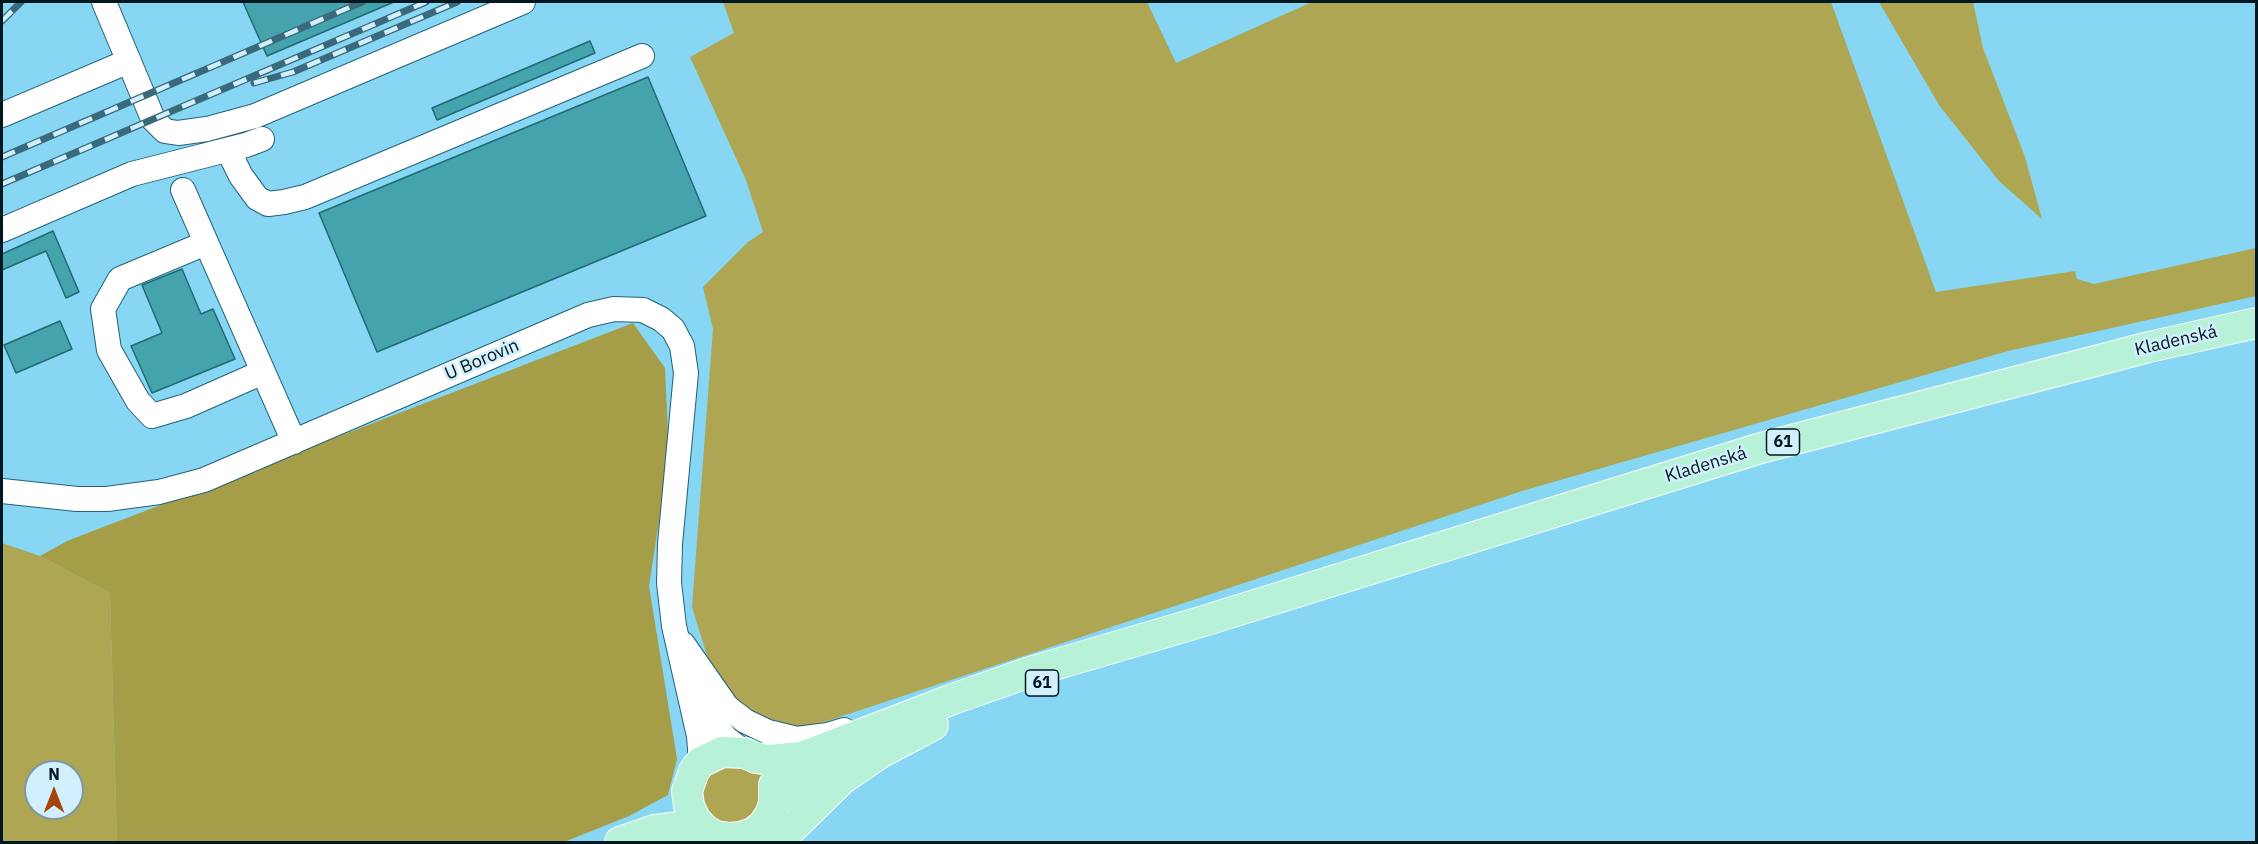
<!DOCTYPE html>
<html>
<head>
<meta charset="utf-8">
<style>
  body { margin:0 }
  #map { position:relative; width:2258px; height:844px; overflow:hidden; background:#86d6f4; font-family:"IBM Plex Sans",sans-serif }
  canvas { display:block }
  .frame { position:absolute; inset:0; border:3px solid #011821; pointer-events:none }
  .north { position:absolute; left:24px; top:760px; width:60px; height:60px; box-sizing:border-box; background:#d1effc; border:2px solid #7e99a4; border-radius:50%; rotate:0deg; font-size:16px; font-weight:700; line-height:24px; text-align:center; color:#011821 }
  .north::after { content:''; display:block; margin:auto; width:21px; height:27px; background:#a7440b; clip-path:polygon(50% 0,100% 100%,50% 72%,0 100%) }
</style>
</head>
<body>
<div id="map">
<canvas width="2258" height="844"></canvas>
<div class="frame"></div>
<div class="north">N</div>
</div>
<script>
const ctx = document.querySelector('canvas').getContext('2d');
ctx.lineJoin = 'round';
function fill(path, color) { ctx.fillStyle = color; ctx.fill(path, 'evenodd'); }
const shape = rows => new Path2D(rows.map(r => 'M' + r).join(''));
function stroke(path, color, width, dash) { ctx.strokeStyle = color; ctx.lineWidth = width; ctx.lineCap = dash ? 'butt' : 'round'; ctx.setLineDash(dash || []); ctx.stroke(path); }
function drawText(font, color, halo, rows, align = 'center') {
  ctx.font = font + ' "IBM Plex Sans",sans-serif'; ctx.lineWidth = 5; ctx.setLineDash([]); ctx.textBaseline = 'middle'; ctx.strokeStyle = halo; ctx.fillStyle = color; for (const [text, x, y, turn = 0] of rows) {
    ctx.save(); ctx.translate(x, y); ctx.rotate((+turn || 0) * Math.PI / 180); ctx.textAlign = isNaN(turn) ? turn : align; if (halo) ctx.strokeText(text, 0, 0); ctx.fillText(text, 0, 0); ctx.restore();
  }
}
const green = shape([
  [723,2,1147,2,1176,63,1312,2,1831,2,1936,292,2075,271,2077,279,2094,284,2256,248,2256,296,2008,351,1522,491,800,730,765,721,726,696,712,672,692,607,713,329,703,287,748,242,763,232,746,180,690,57,734,33],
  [1879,2,1973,2,1983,48,2025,157,2042,219,1999,181,1939,105],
  [2,543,40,556,110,593,117,842,2,842],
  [36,772,72,772,72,808,36,808],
  [724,762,757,770,763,777,758,818,726,828,705,813,701,787,716,766]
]);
const forest = shape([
  [633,323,665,368,669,456,649,586,677,759,668,795,629,816,564,842,117,842,110,593,40,556,67,541]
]);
const building = shape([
  [243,2,394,2,267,56,243,2],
  [590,41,595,53,437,120,432,108,590,41],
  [648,77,706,216,377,352,319,213,648,77],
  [53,231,79,292,66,298,46,251,2,270,2,254,53,231],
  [182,269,201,314,213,309,235,359,152,393,131,346,162,333,142,285,182,269],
  [60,321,72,349,16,373,4,345,60,321]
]);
const minor = shape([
  [104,2,153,119,165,131,178,133,207,129,255,116,523,2],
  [2,115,129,61],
  [228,150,241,176,257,198,268,204,284,202,305,197,642,56],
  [183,190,294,442],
  [2,230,132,174,246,145,262,139],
  [206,243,120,279,103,309,109,350,138,401,152,416,186,406,263,372],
  [2,491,77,499,107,499,159,492,204,480,588,315,614,309,643,310,661,319,673,329,682,346,686,373,670,544,669,583,674,626,699,736,701,762],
  [683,644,727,707,745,721,768,732,797,739,828,735,844,730],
  [700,687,716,727,727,739,745,753]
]);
const major = shape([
  [774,803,796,784,822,768,842,760],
  [705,830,695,819,689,806,687,791,694,771,701,762,722,752,745,753,756,758,769,760,802,757,953,699,1030,672,1197,623,1761,448,2149,347,2256,323],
  [620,842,655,830,679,827,705,830,716,836,729,838,741,837,753,833,763,825,770,815,774,803,774,785],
  [778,842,842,779,880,753,933,725]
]);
const rail = shape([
  [2,21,21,2],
  [254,83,293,72,457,2],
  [2,157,362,2],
  [2,184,426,2]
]);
const shields = [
  [1783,442,33],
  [1042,683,33]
];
const shieldNames = [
  ["61",1783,442],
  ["61",1042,683]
];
const streetNames = [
  ["Kladenská",2176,341,-13],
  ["U Borovin",482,360,-23],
  ["Kladenská",1706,465,-17]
];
fill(green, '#aea652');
fill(forest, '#a59d48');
fill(building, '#44a3ad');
stroke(building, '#216b72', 1.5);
stroke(minor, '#246278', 26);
stroke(major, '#fff', 32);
stroke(minor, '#fff', 24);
stroke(major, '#b7f2d8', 30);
stroke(rail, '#3a697b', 7);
stroke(rail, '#d1effc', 4.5, [14]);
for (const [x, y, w] of shields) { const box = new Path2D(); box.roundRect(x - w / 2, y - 13, w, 26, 4.5); ctx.fillStyle = '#d1effc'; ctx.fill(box); stroke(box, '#011821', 1.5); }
drawText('bold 16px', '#011821', null, shieldNames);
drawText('18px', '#011821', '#d1effc', streetNames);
</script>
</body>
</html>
